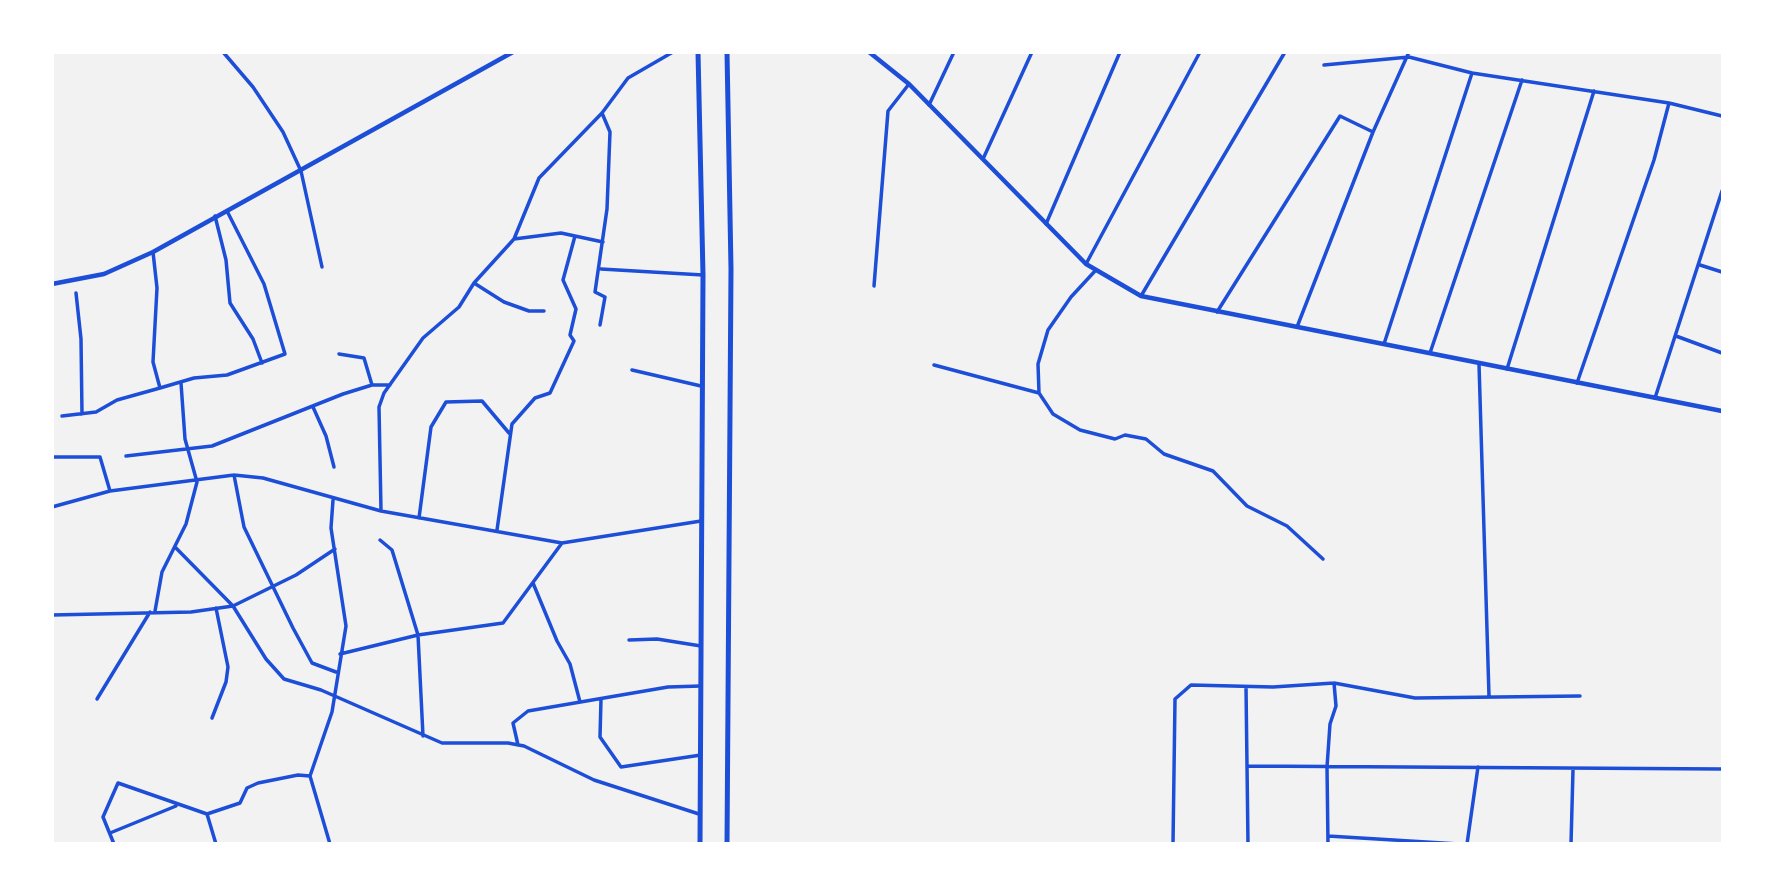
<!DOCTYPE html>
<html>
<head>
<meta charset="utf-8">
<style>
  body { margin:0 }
  #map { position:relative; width:1775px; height:896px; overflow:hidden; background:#f2f2f2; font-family:Quicksand,sans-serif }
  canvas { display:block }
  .frame { position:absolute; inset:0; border:54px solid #fff; pointer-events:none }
</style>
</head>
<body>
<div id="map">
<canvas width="1775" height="896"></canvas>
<div class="frame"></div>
</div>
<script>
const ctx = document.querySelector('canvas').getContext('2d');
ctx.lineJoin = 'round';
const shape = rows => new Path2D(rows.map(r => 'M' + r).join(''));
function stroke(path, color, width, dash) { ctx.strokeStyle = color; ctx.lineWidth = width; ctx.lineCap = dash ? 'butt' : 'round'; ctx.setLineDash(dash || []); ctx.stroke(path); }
const minor = shape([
  [223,52,253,87,283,132,301,171,322,267],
  [1324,65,1409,57,1472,73,1669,103,1722,116],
  [929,105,954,52],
  [983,159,1032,52],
  [215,216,226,260,230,303,253,339,262,363],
  [1046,224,1120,52],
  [514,239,561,233,603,242],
  [153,252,157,288,153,362,160,388,194,378,227,375,285,354,264,284,227,211],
  [1086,264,1200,52],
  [1700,265,1722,272],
  [601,269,703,275],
  [474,283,504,302,529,311,544,311],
  [874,286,888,111,909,84],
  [76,293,81,339,82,414],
  [1141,296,1285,52],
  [1217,312,1340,116,1373,132],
  [600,325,605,297,595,292,607,209,610,132,602,113],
  [1297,327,1373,132,1409,52],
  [1676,336,1722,353],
  [1384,344,1472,73],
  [1430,353,1522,80],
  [339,354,364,358,372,385],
  [1479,364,1489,696],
  [934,365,1039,393,1038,364,1048,330,1071,297,1095,271],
  [1507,369,1594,91],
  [632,370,701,386],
  [1577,383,1654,160,1669,103],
  [1039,393,1053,414,1080,430,1115,439,1125,435,1146,439,1164,454,1213,471,1247,506,1287,526,1323,559],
  [1655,398,1722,191],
  [313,407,326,436,334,467],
  [62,416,96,412,117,400,160,388],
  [126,456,212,446,343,394,372,385,390,385],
  [52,457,100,457,110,491],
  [234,475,244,527,293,628,312,663,336,672],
  [52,507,110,491,234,475,263,478,381,511,562,543,701,521],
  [381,511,379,407,384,393,423,338,459,307,474,283,514,239,539,178,602,113,628,78,673,52],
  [419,518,431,427,446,402,482,401,509,433],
  [497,530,512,424,535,398,550,393,574,341,570,335,576,309,563,280,575,236],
  [380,540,392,550,418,635,423,736],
  [175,547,233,606,266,659,284,679,321,690,442,743,508,743,524,746,594,780,699,814],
  [533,583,557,641,570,664,580,702],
  [155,611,162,572,186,524,197,482,185,439,181,383],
  [52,615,191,612,233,606,296,575,335,549],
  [629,640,657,639,701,646],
  [340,654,418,635,503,623,562,543],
  [1246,687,1248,844],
  [97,699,150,612],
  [601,699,600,737,621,767,701,755],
  [212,718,226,682,228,667,216,608],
  [518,745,513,723,528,711,668,687,701,686],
  [1247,766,1722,769],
  [207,814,216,844],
  [110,833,176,806],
  [1328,836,1459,844],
  [114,844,103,817,118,783,207,814,240,803,247,788,258,783,298,775,310,776],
  [330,844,310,776,332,712,346,626,331,528,333,500],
  [1173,844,1175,699,1191,685,1273,687,1334,683,1415,698,1580,696],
  [1328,844,1327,767,1330,724,1336,706,1334,683],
  [1467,844,1478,767],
  [1508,844,1533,844],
  [1571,844,1573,770]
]);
const tertiary = shape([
  [869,52,909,84,1086,264,1141,296,1722,411]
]);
const secondary = shape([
  [52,284,104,274,153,252,513,52]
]);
const trunk = shape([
  [698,52,703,275,700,844],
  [727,52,731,269,727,844]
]);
stroke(minor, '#1d4ed8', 3.5);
stroke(tertiary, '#1d4ed8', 4.5);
stroke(secondary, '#1d4ed8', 4.5);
stroke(trunk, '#1d4ed8', 5);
</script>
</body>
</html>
